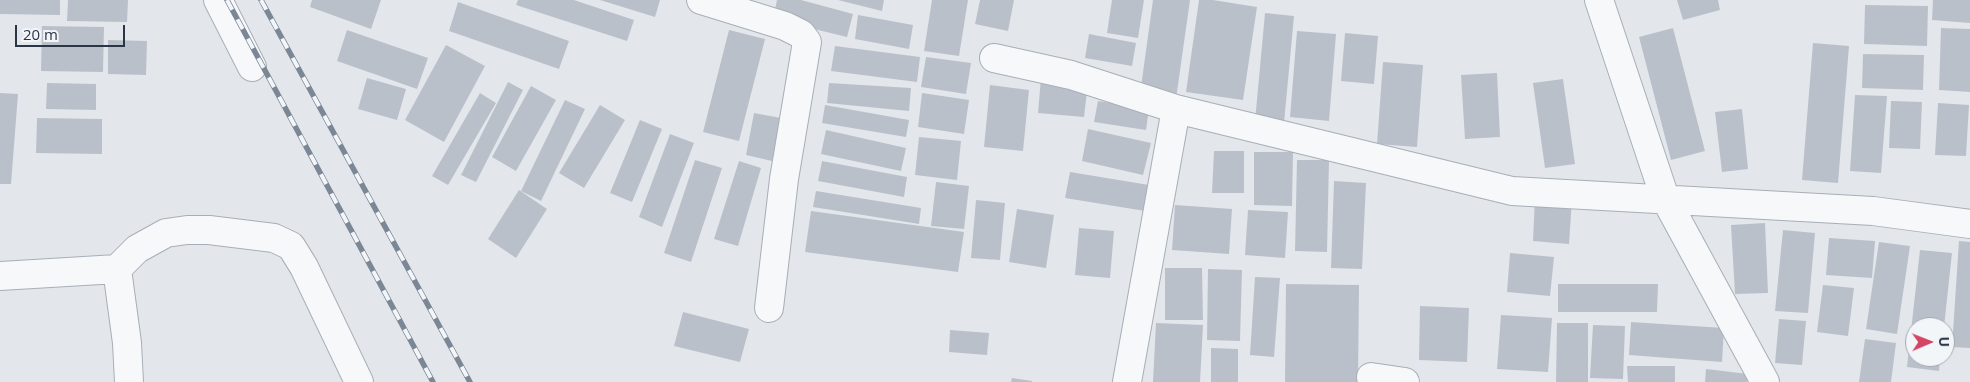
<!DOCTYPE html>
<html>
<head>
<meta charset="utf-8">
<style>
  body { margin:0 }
  #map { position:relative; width:1970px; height:382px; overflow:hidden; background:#e3e7ec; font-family:"Open Sans",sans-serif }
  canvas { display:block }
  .north { position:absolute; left:1905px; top:317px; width:50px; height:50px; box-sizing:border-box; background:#f3f6f9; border:1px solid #a3a9b1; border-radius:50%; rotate:89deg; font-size:14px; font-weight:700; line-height:20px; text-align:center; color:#2a3545 }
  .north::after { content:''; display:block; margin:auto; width:18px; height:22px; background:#d34562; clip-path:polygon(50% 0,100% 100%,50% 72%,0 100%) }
  .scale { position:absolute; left:15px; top:25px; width:110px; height:22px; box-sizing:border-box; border:2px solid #2a3545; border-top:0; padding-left:6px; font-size:15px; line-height:18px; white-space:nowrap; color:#2a3545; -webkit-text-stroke:4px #f3f6f9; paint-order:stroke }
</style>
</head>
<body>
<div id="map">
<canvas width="1970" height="382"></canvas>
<div class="north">U</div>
<div class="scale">20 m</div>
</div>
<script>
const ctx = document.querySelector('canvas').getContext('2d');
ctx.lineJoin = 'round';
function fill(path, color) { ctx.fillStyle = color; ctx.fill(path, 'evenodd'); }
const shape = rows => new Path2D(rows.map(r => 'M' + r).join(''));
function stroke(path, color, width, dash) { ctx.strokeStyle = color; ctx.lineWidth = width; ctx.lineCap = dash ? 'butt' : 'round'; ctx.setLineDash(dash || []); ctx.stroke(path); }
const building = shape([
  [0,0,60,0,60,15,0,14],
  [68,0,128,0,127,22,67,21],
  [312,0,381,0,371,29,310,7],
  [518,0,574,0,634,20,627,41,516,5],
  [600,0,660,0,655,17],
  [777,0,801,0,853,14,847,37,773,19],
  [838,0,884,0,882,11],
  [932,0,968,0,959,56,924,51],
  [980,0,1014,0,1008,31,975,24],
  [1112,0,1144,0,1138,38,1107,33],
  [1153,0,1190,0,1176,99,1140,94],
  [1199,0,1213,0,1257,7,1243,100,1186,92],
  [1677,0,1718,0,1720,10,1683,20],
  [1933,0,1970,0,1970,23,1932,20],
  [458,2,569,41,559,69,449,31],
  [1865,5,1928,6,1927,46,1864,44],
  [1265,13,1294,16,1284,123,1255,121],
  [858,15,913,25,909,49,855,39],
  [42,26,104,27,103,72,41,71],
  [1673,28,1705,151,1671,160,1639,37],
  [1941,28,1970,29,1970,92,1939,90],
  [347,30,428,58,417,89,337,61],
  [729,30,765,39,739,141,703,132],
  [1297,31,1336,34,1329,121,1290,117],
  [1345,33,1378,36,1374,84,1341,81],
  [1089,34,1136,43,1132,66,1085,58],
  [108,40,147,41,146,75,108,74],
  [1813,43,1849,46,1838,183,1802,180],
  [446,45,485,66,444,142,405,120],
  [835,46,920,57,917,82,831,71],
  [1863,54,1924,55,1923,90,1862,88],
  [926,57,971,63,966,94,921,87],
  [1383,62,1423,65,1417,147,1377,144],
  [1497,73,1500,137,1465,139,1461,75],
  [367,78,406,89,397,120,358,109],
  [1041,78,1088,82,1084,117,1038,113],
  [1563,79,1575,164,1545,168,1533,83],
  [508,82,523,90,476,182,461,175],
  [47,83,96,84,96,110,46,109],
  [829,83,911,88,909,111,827,103],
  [990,85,1029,90,1023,151,984,147],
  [531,86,556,100,516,171,492,157],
  [0,93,18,94,11,184,0,184],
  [480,93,496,103,448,185,432,176],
  [922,93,969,100,964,134,918,127],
  [1855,95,1887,96,1881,173,1850,171],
  [565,100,585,109,541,201,521,191],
  [1098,101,1149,109,1146,130,1094,122],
  [1891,101,1922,102,1920,149,1889,148],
  [1938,103,1969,105,1966,156,1935,155],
  [600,105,625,120,584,188,559,173],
  [825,105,909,120,906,137,822,123],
  [1742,109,1748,169,1722,172,1715,112],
  [754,113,781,118,772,161,746,155],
  [37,118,102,119,102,154,36,153],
  [640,120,662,129,632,202,610,193],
  [1088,129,1151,143,1143,175,1082,161],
  [826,130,906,148,901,171,821,154],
  [670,134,694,143,662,227,639,217],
  [919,137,961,141,957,180,915,175],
  [1214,151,1244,151,1244,193,1212,193],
  [1254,152,1293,152,1292,206,1254,205],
  [695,160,722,168,691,262,664,253],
  [1297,160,1329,160,1327,252,1295,251],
  [739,161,761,168,738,246,714,239],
  [822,161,907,177,904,197,818,181],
  [1070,172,1149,185,1145,211,1065,198],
  [1334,181,1366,183,1362,269,1331,268],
  [936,182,969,186,964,229,931,226],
  [519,190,547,209,516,258,488,239],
  [816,191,921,208,919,224,813,207],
  [1535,197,1572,199,1569,244,1533,241],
  [976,200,1005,203,1000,260,971,258],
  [1175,205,1232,209,1229,254,1172,250],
  [1017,209,1054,215,1046,268,1009,262],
  [1248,210,1288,212,1285,258,1245,255],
  [811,211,964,232,958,272,805,252],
  [1765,223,1768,293,1735,294,1731,225],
  [1079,228,1114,231,1110,278,1075,275],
  [1783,230,1815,233,1808,313,1775,311],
  [1829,238,1875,241,1872,278,1826,275],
  [1959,241,1970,242,1970,348,1952,347],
  [1879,242,1910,246,1897,334,1866,329],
  [1920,250,1952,253,1944,327,1915,327,1915,357,1940,357,1939,371,1907,367],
  [1510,253,1554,257,1550,296,1507,292],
  [1165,268,1202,268,1203,320,1165,320],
  [1208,269,1242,270,1240,341,1207,340],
  [1255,277,1280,278,1274,357,1250,355],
  [1286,284,1359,285,1358,382,1285,382],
  [1558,284,1658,284,1657,312,1558,312],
  [1823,285,1854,288,1848,336,1817,332],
  [1420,306,1469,308,1467,362,1419,360],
  [683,312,749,329,740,362,674,346],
  [1501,315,1552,318,1548,372,1497,369],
  [1779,319,1806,321,1802,365,1775,363],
  [1631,322,1724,328,1722,362,1629,355],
  [1156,323,1203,325,1200,382,1153,382],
  [1557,323,1588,323,1588,382,1556,382],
  [1593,325,1625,326,1623,379,1590,378],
  [950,330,989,333,987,355,949,352],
  [1865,339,1896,343,1891,382,1859,382],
  [1211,348,1238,349,1238,382,1211,382],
  [1627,366,1675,366,1675,382,1628,382],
  [1706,369,1748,374,1747,382,1705,382],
  [1012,378,1032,381,1032,382,1011,382]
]);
const minor = shape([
  [218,0,252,67],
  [701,0,785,26,801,34,807,42,784,179,769,308],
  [1599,0,1665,198,1765,382],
  [994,58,1071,75,1176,109,1512,191,1873,211,1970,224],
  [0,276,117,269],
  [1371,377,1405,382],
  [129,382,127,343,117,269,137,249,166,233,187,230,209,230,274,238,291,246,304,267,359,382],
  [1127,382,1176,109]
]);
const rail = shape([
  [227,0,433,382],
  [261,0,470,382]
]);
fill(building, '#bac0ca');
stroke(minor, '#a8aeb7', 30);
stroke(minor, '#f6f8fa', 28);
stroke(rail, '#7c8796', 5.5);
stroke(rail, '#f3f6f9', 4, [11]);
</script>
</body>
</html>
